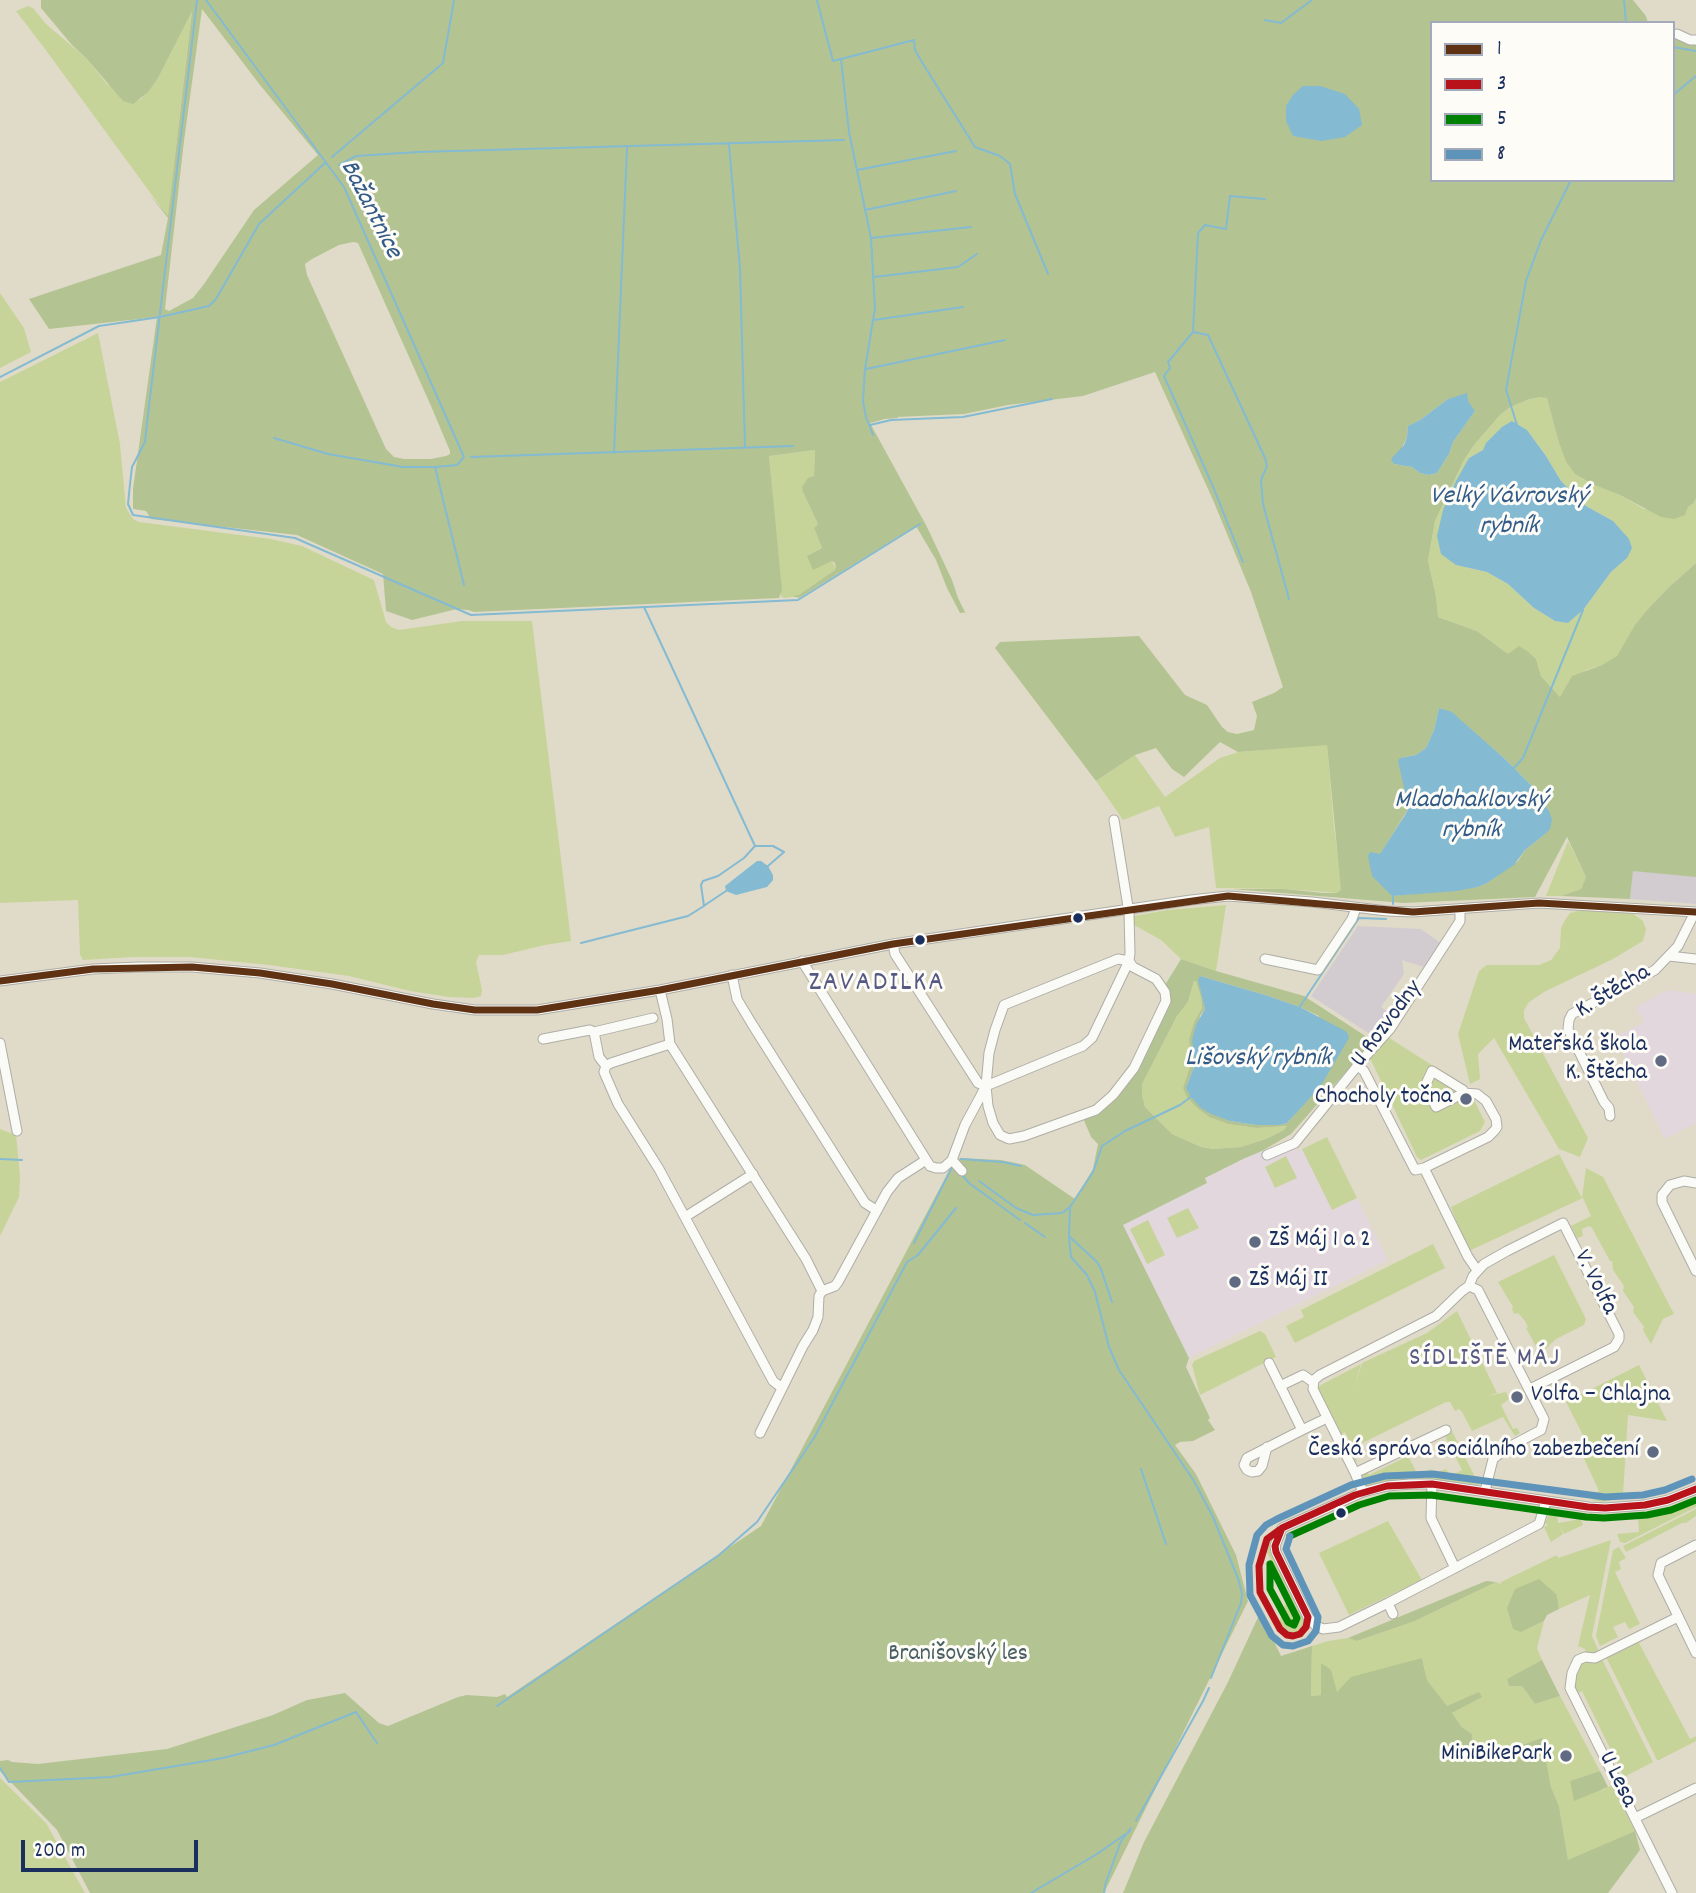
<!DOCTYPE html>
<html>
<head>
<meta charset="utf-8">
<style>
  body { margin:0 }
  #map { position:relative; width:1696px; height:1893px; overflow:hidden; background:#e0dbc8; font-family:Dekko,sans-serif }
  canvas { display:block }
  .legend { position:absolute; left:1430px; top:21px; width:245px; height:161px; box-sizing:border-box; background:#fdfcf7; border:2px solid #a3aaba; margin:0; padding:9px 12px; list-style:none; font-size:21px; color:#1b2f5e }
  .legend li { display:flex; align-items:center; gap:14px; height:35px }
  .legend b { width:35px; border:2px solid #a3aaba }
  .scale { position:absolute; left:21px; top:1840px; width:177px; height:32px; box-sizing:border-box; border:4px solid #1b2f5e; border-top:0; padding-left:9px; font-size:21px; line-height:24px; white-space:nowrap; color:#1b2f5e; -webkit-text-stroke:5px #fdfcf7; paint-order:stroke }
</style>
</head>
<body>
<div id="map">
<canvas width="1696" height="1893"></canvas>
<ul class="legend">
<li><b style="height:9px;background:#603214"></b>1</li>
<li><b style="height:9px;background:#b8131b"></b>3</li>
<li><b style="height:9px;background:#008000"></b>5</li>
<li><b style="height:9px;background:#5f94ba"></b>8</li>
</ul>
<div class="scale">200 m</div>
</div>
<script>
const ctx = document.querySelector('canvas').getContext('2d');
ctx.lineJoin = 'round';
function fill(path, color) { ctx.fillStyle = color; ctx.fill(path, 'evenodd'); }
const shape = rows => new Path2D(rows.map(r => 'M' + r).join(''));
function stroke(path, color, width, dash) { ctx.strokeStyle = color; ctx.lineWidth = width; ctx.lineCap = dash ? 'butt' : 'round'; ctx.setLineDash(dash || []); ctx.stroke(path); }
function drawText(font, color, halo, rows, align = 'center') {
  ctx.font = font + ' Dekko,sans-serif'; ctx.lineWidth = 6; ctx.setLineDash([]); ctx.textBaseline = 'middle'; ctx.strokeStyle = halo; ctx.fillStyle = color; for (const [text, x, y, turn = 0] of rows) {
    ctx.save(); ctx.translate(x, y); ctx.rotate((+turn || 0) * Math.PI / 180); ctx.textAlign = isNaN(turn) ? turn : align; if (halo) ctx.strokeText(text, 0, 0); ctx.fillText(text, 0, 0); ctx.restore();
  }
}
const built = shape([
  [1668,990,1696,994,1696,1123,1665,1139,1615,1037,1644,1022,1636,1008,1639,1007,1639,1005],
  [1327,1137,1388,1260,1189,1358,1123,1225,1207,1183,1205,1178,1243,1159,1262,1151,1267,1161,1295,1148,1297,1151]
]);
const industrial = shape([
  [1633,869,1696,876,1696,904,1630,899],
  [1358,926,1421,929,1442,944,1426,968,1402,960,1404,974,1381,1007,1393,1016,1376,1038,1311,996]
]);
const green = shape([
  [28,6,33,8,46,24,86,58,107,84,140,100,158,78,192,9,168,217,45,49,16,11],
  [0,293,24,328,31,352,0,368],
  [98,333,120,444,126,508,133,519,139,522,271,539,302,546,374,580,386,622,391,627,399,630,462,621,532,621,571,941,545,945,503,955,479,955,476,962,482,990,481,996,473,998,449,997,410,991,349,976,269,965,190,957,133,957,83,960,80,955,78,900,0,903,0,382],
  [1541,397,1547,397,1559,443,1566,462,1575,474,1594,485,1620,495,1644,509,1688,507,1694,503,1696,498,1696,563,1668,588,1648,609,1618,656,1602,665,1586,670,1560,697,1541,676,1536,659,1508,654,1477,631,1438,617,1436,596,1428,561,1435,521,1464,460,1474,445,1500,415,1509,408,1529,399],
  [1512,421,1527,430,1546,456,1561,481,1586,506,1613,521,1627,558,1611,572,1583,610,1568,623,1555,621,1534,608,1508,584,1487,572,1456,565,1469,458,1483,450],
  [815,450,814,476,803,492,818,524,814,528,822,548,807,556,832,561,836,568,836,570,799,596,784,598,781,596,769,456],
  [1327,744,1334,826,1342,890,1338,893,1285,889,1216,888,1209,827,1175,837,1159,806,1123,820,1096,781,1135,755,1165,797,1220,758,1238,752],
  [1568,841,1586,877,1581,889,1561,896,1546,896],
  [1226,905,1216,971,1181,959,1161,940,1134,925,1134,916,1168,910],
  [1582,910,1631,912,1643,921,1646,929,1643,941,1613,959,1544,992,1528,1003,1524,1011,1524,1018,1588,1138,1580,1157,1559,1149,1494,1038,1478,1054,1480,1079,1470,1084,1458,1034,1479,971,1487,965,1539,965,1551,960,1560,948,1561,928,1565,920,1570,913],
  [1194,981,1196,981,1201,997,1202,1008,1194,1022,1189,1039,1191,1063,1183,1088,1197,1108,1209,1117,1228,1124,1257,1128,1289,1126,1284,1130,1266,1139,1241,1147,1214,1149,1201,1147,1172,1134,1145,1107,1142,1095,1142,1084,1177,1016,1188,1002],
  [1386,1036,1468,1088,1485,1122,1480,1131,1421,1160,1417,1157,1369,1056],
  [0,1129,16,1135,20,1176,19,1197,0,1236],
  [1327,1137,1357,1198,1332,1210,1302,1149],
  [1559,1154,1582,1198,1586,1168,1603,1177,1674,1314,1663,1319,1651,1344,1643,1330,1644,1327,1633,1312,1634,1307,1623,1291,1624,1286,1613,1270,1612,1261,1610,1261,1592,1228,1589,1226,1582,1229,1583,1236,1577,1238,1571,1226,1591,1216,1583,1198,1469,1251,1463,1239,1451,1207],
  [1286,1156,1297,1178,1275,1188,1265,1167],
  [1188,1208,1199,1228,1177,1238,1167,1218],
  [1148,1220,1165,1255,1147,1264,1130,1229],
  [1433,1244,1445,1268,1295,1343,1286,1326,1304,1317,1301,1310],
  [1554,1255,1586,1319,1584,1325,1556,1339,1542,1352,1540,1359,1538,1350,1526,1328,1528,1327,1525,1321,1518,1313,1514,1314,1512,1309,1513,1307,1498,1282],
  [1457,1311,1497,1393,1487,1396,1506,1392,1509,1399,1501,1405,1513,1429,1517,1428,1520,1433,1515,1436,1503,1417,1472,1431,1462,1412,1459,1409,1455,1411,1450,1402,1446,1402,1354,1447,1351,1450,1357,1461,1355,1462,1346,1445,1350,1442,1345,1432,1340,1435,1317,1387,1361,1364,1353,1393,1362,1363,1427,1333],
  [1260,1331,1265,1334,1276,1357,1200,1395,1192,1365,1194,1361],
  [1639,1365,1667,1421,1628,1415,1623,1495,1618,1495,1617,1499,1602,1502,1592,1500,1597,1497,1595,1493,1599,1491,1580,1450,1588,1445,1566,1402],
  [1451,1429,1479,1485,1431,1479,1397,1480,1370,1485,1366,1485,1363,1482,1361,1477,1366,1470,1369,1475,1408,1456,1418,1475,1431,1469,1433,1474,1446,1469,1450,1476,1462,1470,1443,1432],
  [1696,1502,1696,1507,1625,1543,1620,1542,1617,1534,1639,1532,1638,1518,1674,1510],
  [1696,1509,1696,1516,1686,1523,1682,1523,1626,1552,1623,1546],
  [1550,1512,1557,1513,1558,1523,1581,1519,1583,1525,1564,1534,1560,1526,1563,1534,1551,1542,1544,1527,1548,1525,1545,1523],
  [1388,1521,1422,1580,1349,1615,1319,1553],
  [1271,1537,1273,1554,1304,1619,1303,1626,1298,1632,1290,1634,1284,1629,1279,1623,1288,1595,1265,1548],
  [1611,1540,1592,1636,1600,1654,1586,1654,1585,1649,1578,1646,1590,1595,1559,1609,1557,1595,1521,1632,1544,1621,1537,1648,1542,1660,1507,1680,1522,1686,1535,1704,1560,1696,1600,1771,1570,1781,1603,1790,1612,1785,1635,1831,1568,1861,1559,1806,1551,1787,1542,1739,1491,1756,1473,1751,1472,1734,1462,1727,1452,1713,1481,1697,1479,1693,1447,1707,1427,1680,1422,1658,1336,1692,1322,1664,1321,1695,1311,1696,1312,1646,1328,1641,1348,1638,1357,1641,1415,1621,1496,1582,1501,1584,1501,1582,1557,1555,1558,1558],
  [1619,1547,1626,1558,1619,1562,1621,1569,1615,1572,1640,1624,1629,1629,1625,1622,1613,1627,1618,1637,1600,1646,1596,1636,1613,1550],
  [1642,1637,1643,1640,1639,1643,1690,1739,1696,1736,1696,1741,1659,1760,1657,1760,1606,1657],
  [1602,1659,1653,1762,1624,1777,1582,1691,1575,1695,1572,1684,1573,1676,1581,1663,1586,1661,1594,1662],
  [0,1778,46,1823,85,1893,0,1893]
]);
const forest = shape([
  [41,0,1633,0,1646,16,1648,23,1432,23,1432,180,1673,180,1673,34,1696,40,1696,498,1694,503,1688,507,1685,515,1674,519,1661,517,1620,495,1594,485,1575,474,1566,462,1559,443,1547,398,1541,397,1529,399,1509,408,1500,415,1474,445,1464,460,1435,521,1428,561,1436,596,1438,617,1477,631,1508,654,1519,646,1527,651,1536,659,1541,676,1560,697,1572,676,1602,665,1617,656,1635,625,1648,609,1668,588,1696,563,1696,877,1633,871,1630,899,1561,896,1581,889,1586,877,1567,837,1535,897,1404,903,1232,889,1285,889,1323,893,1337,893,1341,890,1327,745,1238,752,1220,742,1184,777,1172,769,1156,748,1135,755,1096,781,995,648,1000,642,1139,636,1185,695,1207,705,1222,727,1228,732,1237,734,1254,730,1257,716,1252,702,1274,693,1283,687,1251,592,1213,500,1155,372,1083,396,1008,405,964,414,897,417,898,418,885,419,870,423,927,527,952,580,958,598,965,612,968,612,960,613,947,588,936,560,916,526,799,598,792,596,799,595,835,570,836,568,835,563,832,561,813,570,807,556,822,548,814,528,818,524,803,492,802,487,808,478,814,476,815,450,769,456,782,590,779,598,474,612,468,610,457,609,412,620,386,611,383,574,297,535,151,519,146,511,133,509,133,489,157,317,49,329,29,299,161,255,168,218,149,194,168,216,192,11,158,78,148,92,133,104,123,101,86,58,72,45,41,8],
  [202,9,260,85,318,155,254,210,204,284,193,298,169,311,165,309,184,141],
  [353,242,358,243,431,406,450,451,450,454,446,456,431,459,404,459,394,457,386,449,307,275,305,264,312,259,339,245],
  [1448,399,1475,411,1453,442,1449,454,1437,473,1429,475,1420,473,1412,467,1394,464,1407,437,1408,426,1420,420],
  [1439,708,1452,713,1504,758,1535,789,1549,811,1544,835,1525,850,1518,861,1487,883,1478,887,1392,896,1380,855,1408,809,1400,758,1416,755,1426,748,1434,730],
  [1181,959,1216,971,1304,996,1373,1041,1291,1134,1262,1151,1243,1159,1205,1178,1207,1183,1123,1225,1189,1358,1186,1367,1210,1418,1208,1420,1215,1430,1193,1441,1180,1442,1175,1445,1196,1474,1236,1555,1248,1601,1104,1893,90,1893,57,1830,0,1771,0,1761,8,1760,12,1762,38,1764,167,1749,273,1715,307,1700,345,1693,379,1723,388,1726,458,1697,467,1695,497,1697,505,1694,507,1697,761,1526,951,1167,960,1158,1001,1160,1025,1165,1075,1199,1093,1169,1098,1144,1091,1137,1083,1118,1113,1101,1136,1069,1167,1005,1165,985],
  [1200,976,1265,995,1300,1007,1319,1016,1300,1108,1287,1123,1280,1125,1256,1125,1230,1121,1186,1088,1195,1064,1200,1016,1205,1009,1200,986],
  [1194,981,1196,981,1201,997,1202,1008,1194,1022,1189,1039,1191,1063,1183,1088,1187,1097,1197,1108,1209,1117,1228,1124,1257,1128,1287,1126,1284,1130,1266,1139,1241,1147,1213,1149,1201,1147,1172,1134,1145,1107,1142,1095,1142,1084,1177,1016,1188,1002],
  [1539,1579,1557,1595,1559,1609,1547,1615,1544,1621,1521,1632,1513,1629,1507,1608,1515,1589],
  [1486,1581,1496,1582,1415,1621,1357,1641,1348,1638],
  [1260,1613,1281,1656,1312,1646,1311,1696,1321,1695,1321,1663,1331,1670,1337,1692,1351,1677,1422,1658,1427,1680,1447,1706,1479,1692,1482,1697,1452,1713,1462,1727,1472,1734,1473,1751,1491,1756,1542,1738,1551,1787,1559,1806,1568,1860,1635,1831,1640,1850,1608,1893,1123,1893,1144,1842,1228,1682],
  [1542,1660,1560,1696,1535,1704,1522,1686,1509,1686,1507,1679],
  [1600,1771,1608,1787,1574,1801,1570,1781]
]);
const water = shape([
  [1303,86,1320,86,1345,94,1359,109,1362,125,1345,137,1321,141,1293,136,1286,121,1286,106,1293,95],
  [1467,393,1468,401,1475,411,1453,442,1449,454,1437,473,1429,475,1420,473,1412,467,1394,464,1391,459,1404,445,1407,437,1408,426,1420,420,1448,399],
  [1512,421,1527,430,1546,456,1561,481,1586,506,1613,521,1629,539,1632,548,1627,558,1611,572,1583,610,1568,623,1555,621,1534,608,1508,584,1487,572,1456,565,1441,554,1437,536,1443,510,1456,481,1469,458,1483,450,1486,443,1502,427],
  [1439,708,1452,712,1462,721,1504,758,1535,789,1549,811,1552,820,1550,829,1544,835,1525,850,1514,865,1487,883,1478,887,1456,891,1392,896,1372,876,1368,856,1370,852,1380,854,1405,815,1408,809,1407,800,1398,761,1400,758,1416,755,1426,748,1434,730],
  [757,861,761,861,768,866,773,875,773,880,767,887,736,895,726,891,725,886],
  [1200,976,1265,995,1300,1007,1347,1032,1349,1038,1320,1087,1287,1123,1280,1125,1256,1125,1230,1121,1211,1114,1201,1108,1191,1097,1186,1088,1195,1064,1192,1040,1196,1025,1205,1009,1198,980]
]);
const stream = shape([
  [197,0,146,432,145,442,132,467,130,484,128,504,133,515,295,538,471,615,798,600,920,524],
  [206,0,344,187,464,457,457,465,435,467,403,467,328,454,274,438],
  [817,0,833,61,841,59,849,132,871,238,875,308,865,369,863,401,866,417,873,435],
  [1624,0,1626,23],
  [1265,20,1281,23,1312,0],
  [1673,47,1696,51],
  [841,59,914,40,915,50,920,59,975,147,1000,156,1010,164,1015,194,1048,274],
  [1673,95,1696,76],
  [729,145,740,269,745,447],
  [332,157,443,63,454,0],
  [339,165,356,156,418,152,844,140],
  [857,170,956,151],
  [1265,199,1230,196,1226,229,1205,225,1198,233,1193,332,1208,335,1265,458,1267,466,1261,480,1263,504,1289,599],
  [865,210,956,191],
  [871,238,971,227],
  [874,277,958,267,977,254],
  [874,320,963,307],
  [1193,332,1168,362,1170,368,1164,376,1214,489,1243,562],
  [866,369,1005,340],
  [0,377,99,326,160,317,209,306,216,299,259,224,325,163],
  [870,425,891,420,963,417,1052,399],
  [1517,425,1506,390,1526,281,1541,240,1571,180],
  [614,453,627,148],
  [471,457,793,446],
  [435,467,464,585],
  [1513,769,1523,758,1583,610,1582,608],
  [755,846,773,846,784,852,768,866],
  [1393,904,1393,894],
  [705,905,726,891],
  [581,943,688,916,704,906,701,885,703,881,718,876,744,858,755,846,644,607],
  [1299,1008,1359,918,1386,919],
  [1192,1096,1180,1105,1125,1131,1102,1146,1093,1172,1070,1207,1069,1237,1071,1257,1087,1275,1095,1292,1109,1347,1119,1370,1194,1481,1213,1517,1239,1581,1242,1594,1241,1603,1211,1678],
  [0,1159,22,1160],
  [961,1159,1003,1162,1021,1166],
  [963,1176,969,1183,1020,1220],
  [979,1181,1016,1208,1033,1215,1062,1213,1070,1207],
  [1025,1223,1045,1237],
  [1070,1237,1097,1262,1101,1269,1112,1302],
  [914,1243,952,1167],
  [1141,1469,1166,1544],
  [497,1706,719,1555,757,1522,814,1438,907,1262,918,1255,956,1208],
  [0,1768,9,1782,111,1777,223,1758,274,1745,356,1712,377,1743],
  [1136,1821,1203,1701,1209,1688],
  [1031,1893,1097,1854,1130,1831],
  [1104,1893,1105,1885,1121,1841,1131,1828]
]);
const minor = shape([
  [1677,34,1690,40,1696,40],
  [893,944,895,954,978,1083,986,1086],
  [1669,956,1696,959],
  [1118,959,1129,961,1133,967,1156,979,1165,992,1166,1001,1134,1068,1113,1095,1096,1110,1024,1136,1009,1139,1000,1135,993,1123,988,1106,986,1086,989,1053,995,1030,1004,1005,1118,959],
  [1265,959,1318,970,1352,919,1356,908],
  [802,961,930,1166,936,1168,943,1168,952,1160,965,1125,986,1086,1083,1046,1092,1038,1129,961,1130,953,1129,913,1114,820],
  [732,975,737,999,752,1024,865,1203,876,1210],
  [0,981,93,969,139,967,192,967,260,973,332,984,433,1004,475,1010,537,1010,660,990,893,944,1191,900,1228,896,1312,902,1387,911,1413,912,1539,903,1696,912],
  [660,990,667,1019,670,1044,806,1259,822,1291,819,1296,818,1317,813,1330,803,1346,760,1433],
  [594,1032,599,1057,606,1066],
  [543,1039,590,1030,594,1032,653,1018],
  [0,1043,17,1131],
  [670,1044,611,1063,606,1066,604,1072,618,1104,659,1169,773,1381,782,1388],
  [1357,1065,1364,1071,1415,1170,1424,1168,1488,1137,1495,1130,1497,1127,1496,1119,1486,1101,1477,1094,1464,1093],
  [1432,1071,1463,1090,1464,1093,1436,1107,1425,1086,1432,1071],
  [1610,1116,1609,1108,1604,1102,1568,1029,1569,1020,1572,1014,1655,970,1678,946,1692,918,1693,912],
  [1267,1155,1295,1143,1363,1059,1390,1029,1460,921,1460,909],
  [952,1160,962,1171],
  [1424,1168,1468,1257,1477,1270],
  [1696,1183,1684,1181,1670,1185,1662,1195,1662,1202,1696,1271],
  [685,1217,753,1174],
  [1469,1286,1473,1276,1484,1264,1507,1251,1563,1223,1619,1334,1619,1339,1614,1347,1530,1389],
  [1469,1286,1478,1290,1544,1419,1541,1430,1505,1449,1493,1459,1485,1491],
  [822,1291,835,1286,838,1282,887,1192,898,1178,926,1160],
  [1269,1363,1302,1430],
  [1280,1386,1303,1375,1313,1382],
  [1267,1447,1262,1466,1258,1471,1252,1472,1247,1470,1244,1465,1247,1458,1302,1430,1327,1418],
  [1355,1473,1446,1430],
  [1432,1484,1431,1518,1455,1568],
  [1363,1492,1355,1473,1313,1389,1314,1380,1320,1375,1436,1316,1462,1291,1469,1286],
  [1696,1545,1661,1563,1658,1575,1696,1653],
  [1388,1603,1339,1627,1323,1629,1315,1625,1308,1617,1276,1552,1275,1546,1282,1528,1363,1492,1387,1486,1410,1484,1432,1484,1588,1507,1605,1508,1645,1505,1668,1500,1696,1489],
  [1393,1614,1388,1603,1539,1524,1546,1501],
  [1635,1818,1696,1788],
  [1672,1893,1570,1688,1572,1673,1578,1660,1585,1657,1595,1658,1678,1617]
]);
const bus1 = shape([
  [0,981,93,969,192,967,260,973,332,984,433,1004,475,1010,537,1010,660,990,893,944,1228,896,1413,912,1539,903,1696,912]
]);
const bus2 = shape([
  [1282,1528,1275,1546,1276,1552,1308,1617,1306,1627,1300,1634,1293,1636,1287,1635,1280,1629,1260,1592,1259,1566,1267,1539,1282,1528],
  [1282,1528,1355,1495,1387,1486,1432,1484,1588,1507,1605,1508,1645,1505,1668,1500,1696,1489]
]);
const bus3 = shape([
  [1290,1536,1359,1505,1389,1496,1431,1495,1586,1517,1604,1518,1647,1515,1671,1510,1696,1500],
  [1270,1564,1297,1618,1294,1625,1288,1622,1270,1589,1270,1564]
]);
const bus4 = shape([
  [1290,1536,1286,1549,1318,1617,1316,1631,1308,1641,1293,1646,1283,1645,1272,1636,1250,1595,1249,1565,1257,1535,1266,1525,1277,1519,1351,1485,1385,1476,1433,1474,1605,1497,1643,1495,1665,1490,1692,1479]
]);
const markers = [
  [1078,918,6,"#1b2f5e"],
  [920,940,6,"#1b2f5e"],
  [1661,1061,7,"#606b83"],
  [1466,1099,7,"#606b83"],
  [1255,1242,7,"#606b83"],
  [1235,1282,7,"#606b83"],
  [1517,1397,7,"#606b83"],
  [1653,1452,7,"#606b83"],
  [1341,1513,6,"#1b2f5e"],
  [1566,1756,7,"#606b83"]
];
const streetNames = [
  ["K. Štěcha",1614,993,-31],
  ["U Rozvodny",1388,1025,-53],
  ["V. Volfa",1594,1283,63],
  ["U Lesa",1616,1780,64]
];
const poiNames = [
  ["Mateřská škola",1647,1047],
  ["K. Štěcha",1647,1075],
  ["Chocholy točna",1452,1099],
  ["ZŠ Máj 1 a 2",1269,1242,"left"],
  ["ZŠ Máj II",1249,1282,"left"],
  ["Volfa – Chlajna",1531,1397,"left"],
  ["Česká správa sociálního zabezbečení",1639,1452],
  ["MiniBikePark",1552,1756]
];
const parkNames = [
  ["Branišovský les",958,1656]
];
const waterNames = [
  ["Bažantnice",369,210,63],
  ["Velký Vávrovský",1509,498],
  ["rybník",1509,528],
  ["Mladohaklovský",1471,802],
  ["rybník",1471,832],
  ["Lišovský rybník",1258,1060]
];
const neighbourhoodNames = [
  ["SÍDLIŠTĚ MÁJ",1485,1360]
];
const quarterNames = [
  ["ZAVADILKA",877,985]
];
fill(built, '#e3d7de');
fill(industrial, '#d2ccd1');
fill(green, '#c7d499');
fill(forest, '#b3c492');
fill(water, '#84bad2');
stroke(stream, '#84bad2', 2);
stroke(minor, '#aeada6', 11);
stroke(minor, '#fafaf7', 9);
stroke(bus1, '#603214', 7);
stroke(bus2, '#b8131b', 7);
stroke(bus3, '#008000', 7);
stroke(bus4, '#5f94ba', 7);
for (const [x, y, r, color] of markers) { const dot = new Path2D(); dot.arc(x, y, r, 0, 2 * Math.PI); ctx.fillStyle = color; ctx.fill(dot); stroke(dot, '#fdfcf7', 2.5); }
drawText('24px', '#1b2f5e', '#fdfcf7', streetNames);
drawText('24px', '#1b2f5e', '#fdfcf7', poiNames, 'right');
drawText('24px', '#495f64', '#fdfcf7', parkNames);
drawText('italic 26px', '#325b88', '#fdfcf7', waterNames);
ctx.letterSpacing = '2px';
drawText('26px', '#565984', '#fdfcf7', neighbourhoodNames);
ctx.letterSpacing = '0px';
ctx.letterSpacing = '2px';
drawText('28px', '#565984', '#fdfcf7', quarterNames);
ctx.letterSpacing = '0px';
</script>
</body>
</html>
